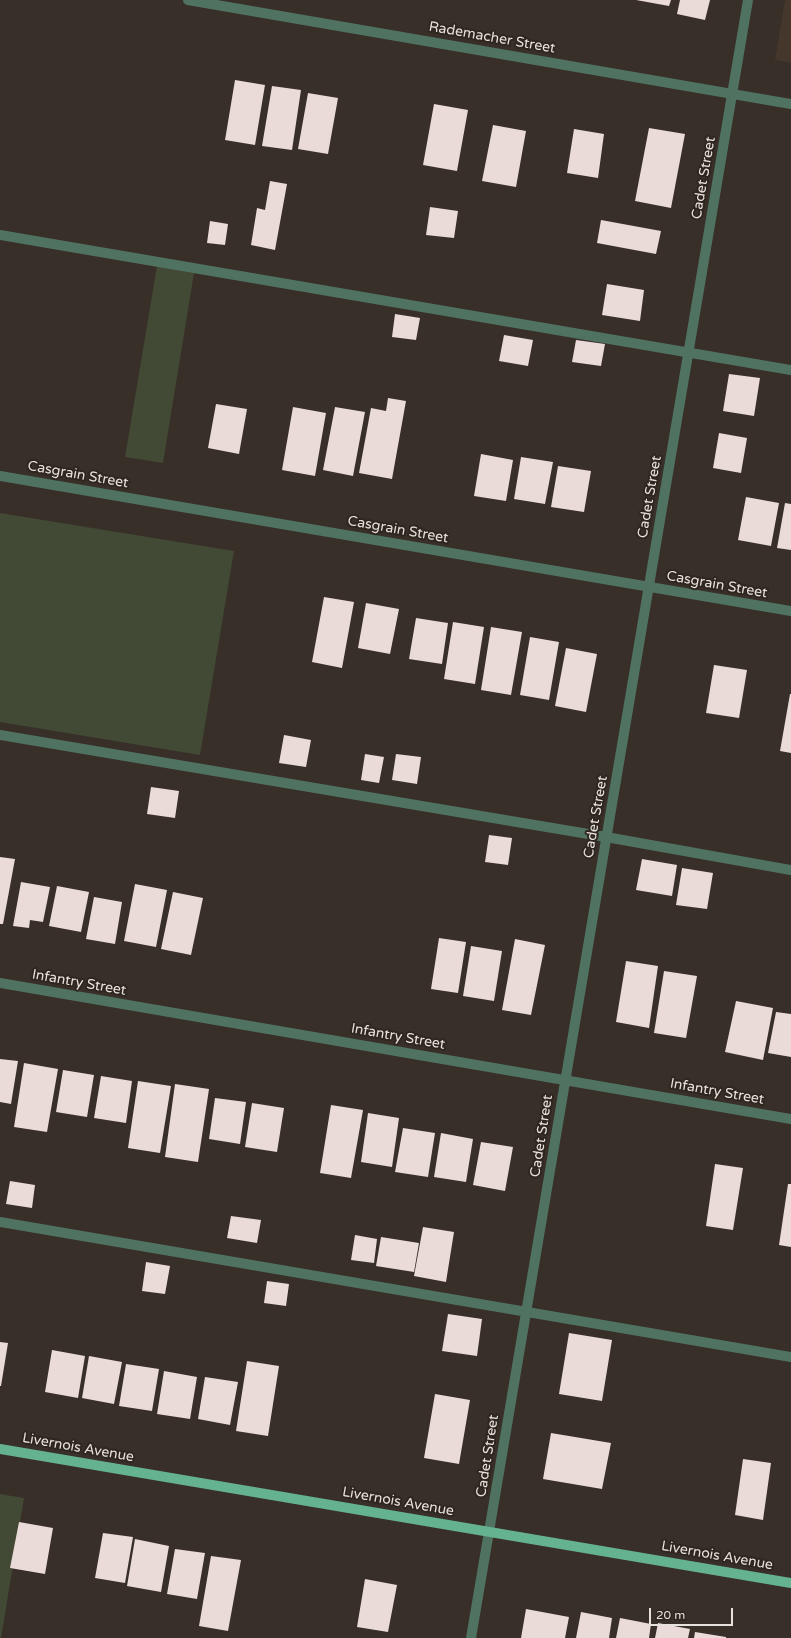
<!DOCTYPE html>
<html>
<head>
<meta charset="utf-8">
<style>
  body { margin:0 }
  #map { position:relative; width:791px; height:1638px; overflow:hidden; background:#382f28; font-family:"Varela Round",sans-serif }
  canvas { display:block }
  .scale { position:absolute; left:649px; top:1608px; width:84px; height:18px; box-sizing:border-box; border:2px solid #e7e1dd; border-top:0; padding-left:5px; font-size:12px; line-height:14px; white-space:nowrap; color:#e7e1dd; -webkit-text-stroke:3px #2e261f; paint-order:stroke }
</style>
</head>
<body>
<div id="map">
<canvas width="791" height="1638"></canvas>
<div class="scale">20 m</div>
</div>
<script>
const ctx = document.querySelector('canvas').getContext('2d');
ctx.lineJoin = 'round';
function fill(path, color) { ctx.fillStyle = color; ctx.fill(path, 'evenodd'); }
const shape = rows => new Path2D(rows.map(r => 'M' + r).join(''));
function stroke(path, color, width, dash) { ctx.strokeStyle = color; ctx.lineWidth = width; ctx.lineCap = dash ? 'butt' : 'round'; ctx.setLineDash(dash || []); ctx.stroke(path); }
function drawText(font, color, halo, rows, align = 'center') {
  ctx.font = font + ' "Varela Round",sans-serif'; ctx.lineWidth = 4; ctx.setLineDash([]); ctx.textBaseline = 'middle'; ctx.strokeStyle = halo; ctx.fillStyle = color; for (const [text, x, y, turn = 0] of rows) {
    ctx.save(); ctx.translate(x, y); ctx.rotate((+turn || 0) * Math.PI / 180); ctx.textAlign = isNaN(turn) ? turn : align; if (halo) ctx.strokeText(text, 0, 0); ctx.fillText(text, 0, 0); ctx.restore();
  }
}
const built = shape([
  [785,0,791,0,791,63,775,60]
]);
const green = shape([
  [157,266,194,273,163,463,125,457],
  [0,513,234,551,200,755,0,722],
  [0,1494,24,1498,1,1638,0,1638]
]);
const building = shape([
  [636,0,671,0,669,6],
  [680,0,710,0,705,20,677,14],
  [235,80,265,85,255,145,225,140],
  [272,86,301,90,292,150,262,146],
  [308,93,338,98,328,154,298,149],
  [434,104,468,110,457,171,423,165],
  [493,125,526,131,516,187,482,181],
  [649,128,685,134,671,208,635,201],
  [574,129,604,134,598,178,567,173],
  [270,181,287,184,275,250,251,245,257,208,265,210],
  [430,207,458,211,454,238,426,235],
  [601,220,661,231,656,254,597,243],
  [210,221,228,224,225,245,207,243],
  [607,284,644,290,640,321,602,315],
  [395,314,420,318,416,340,392,337],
  [504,335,533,340,528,366,499,361],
  [576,340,605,344,601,366,572,362],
  [729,374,760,378,754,416,723,411],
  [388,398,406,401,392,479,359,473,371,408,386,411],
  [216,404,247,409,239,454,208,448],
  [293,407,326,413,315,476,282,470],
  [335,407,365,412,353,476,323,470],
  [719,433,747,438,741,473,713,468],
  [481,454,513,460,506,501,474,496],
  [521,457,553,462,545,504,514,499],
  [558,466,591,471,584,512,551,507],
  [746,497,779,503,771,546,738,540],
  [785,503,791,504,791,550,777,548],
  [324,597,354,602,342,668,312,662],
  [366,603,399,609,390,654,358,648],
  [416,618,448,623,442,664,409,659],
  [453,622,484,627,475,684,444,679],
  [491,627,522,632,511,695,481,690],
  [530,637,559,642,549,700,520,695],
  [566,648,597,654,586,712,555,706],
  [714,665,747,670,739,718,706,713],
  [790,694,791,694,791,753,780,751],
  [284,735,311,740,306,767,279,763],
  [365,754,384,757,379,783,361,780],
  [396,754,421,757,417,784,392,780],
  [151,787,179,791,175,818,147,814],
  [489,835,512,838,508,865,485,862],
  [0,857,15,859,3,924,0,924],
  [642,859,677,865,672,896,636,890],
  [682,868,713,873,707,909,676,905],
  [21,882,50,887,43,922,30,920,29,928,13,926],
  [135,884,167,890,156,947,124,941],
  [57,886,89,892,81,932,49,926],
  [173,892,203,898,191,955,161,949],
  [94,897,122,902,115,944,86,939],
  [439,938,466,942,458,993,431,989],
  [515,939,545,945,531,1015,502,1010],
  [471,946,502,951,494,1001,463,996],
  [626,961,658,966,649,1028,616,1022],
  [664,971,697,976,686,1038,654,1033],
  [736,1001,773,1008,763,1060,725,1052],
  [776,1012,791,1014,791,1057,768,1053],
  [0,1059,18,1061,11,1104,0,1102],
  [24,1063,58,1069,47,1132,14,1127],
  [63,1070,94,1075,87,1117,56,1112],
  [101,1076,132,1081,126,1123,94,1118],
  [138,1081,171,1086,160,1153,128,1148],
  [175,1084,209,1089,198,1162,165,1157],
  [215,1098,246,1102,240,1144,209,1139],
  [252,1103,284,1108,277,1152,245,1147],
  [331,1105,363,1110,351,1178,320,1173],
  [368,1113,399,1118,392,1167,361,1162],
  [403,1128,435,1133,428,1177,395,1172],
  [441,1133,473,1139,466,1182,434,1177],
  [481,1142,513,1147,505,1191,473,1185],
  [715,1164,743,1168,733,1230,706,1226],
  [10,1181,35,1185,32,1208,6,1204],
  [788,1184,791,1184,791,1247,779,1245],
  [231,1216,261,1220,257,1243,227,1238],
  [423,1227,454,1232,446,1282,414,1276],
  [355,1235,377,1239,374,1263,351,1260],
  [381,1237,419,1243,414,1272,376,1266],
  [146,1262,170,1266,165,1294,142,1291],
  [267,1281,289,1284,286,1306,264,1303],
  [448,1314,482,1319,477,1356,442,1351],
  [569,1333,612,1340,602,1401,559,1394],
  [0,1342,8,1343,1,1386,0,1386],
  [52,1350,85,1356,78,1398,45,1392],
  [89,1356,122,1362,114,1404,82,1398],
  [247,1361,279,1366,268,1436,236,1431],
  [126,1364,159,1369,152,1411,119,1406],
  [164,1371,197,1377,190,1419,157,1414],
  [205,1377,238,1382,230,1425,198,1419],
  [435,1394,470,1400,459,1464,424,1458],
  [551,1433,611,1443,602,1489,543,1479],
  [743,1459,771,1463,763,1520,735,1515],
  [19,1522,53,1528,45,1574,10,1568],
  [103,1533,133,1537,125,1583,95,1578],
  [135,1539,169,1546,161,1592,127,1586],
  [175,1549,205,1553,197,1599,167,1594],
  [211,1556,241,1560,228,1631,199,1626],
  [365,1579,397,1585,388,1632,357,1627],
  [526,1609,569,1617,565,1638,521,1638],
  [581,1612,612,1618,609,1638,576,1638],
  [620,1618,651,1624,649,1638,616,1638],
  [658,1623,690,1629,688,1638,655,1638],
  [695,1632,726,1637,726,1638,694,1638]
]);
const minor = shape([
  [188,0,791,104],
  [0,235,791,370],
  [0,476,791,611],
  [0,735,606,837,791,870],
  [0,983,791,1119],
  [0,1222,791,1357],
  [471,1638,748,0]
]);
const major = shape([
  [0,1449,791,1583]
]);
const streetNames = [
  ["Rademacher Street",492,38,10],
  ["Cadet Street",704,178,-80],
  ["Casgrain Street",78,475,10],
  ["Cadet Street",650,497,-80],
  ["Casgrain Street",398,530,10],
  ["Casgrain Street",717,585,10],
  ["Cadet Street",596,817,-80],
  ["Infantry Street",79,983,10],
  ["Infantry Street",398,1037,10],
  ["Infantry Street",717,1092,10],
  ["Cadet Street",542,1136,-81],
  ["Livernois Avenue",78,1448,10],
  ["Cadet Street",488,1456,-81],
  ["Livernois Avenue",398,1502,10],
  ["Livernois Avenue",717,1556,10]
];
fill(built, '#45372b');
fill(green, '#424935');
fill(building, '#ebdbd8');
stroke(minor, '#4f7261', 10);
stroke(major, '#65b28f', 10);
drawText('14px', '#e7e1dd', '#2e261f', streetNames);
</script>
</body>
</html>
